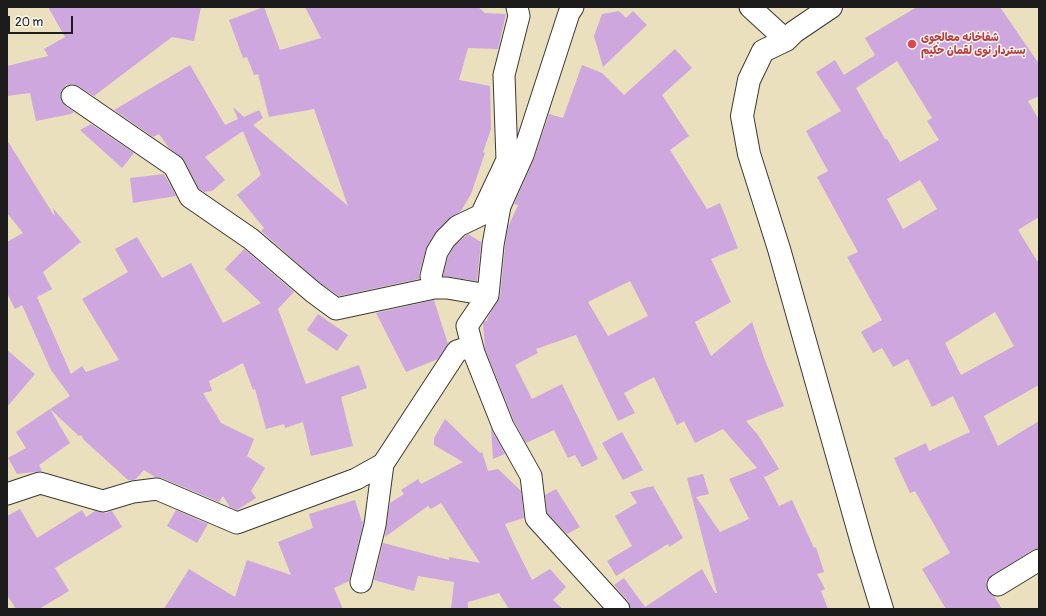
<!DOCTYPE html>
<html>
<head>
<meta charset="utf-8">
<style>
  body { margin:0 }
  #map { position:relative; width:1046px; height:616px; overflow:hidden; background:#eae0bd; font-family:Pangolin,sans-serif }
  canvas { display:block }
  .frame { position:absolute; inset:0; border:8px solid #1c1c1c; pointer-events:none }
  .scale { position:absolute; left:8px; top:16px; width:65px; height:18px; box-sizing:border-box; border:2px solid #1c1c1c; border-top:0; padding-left:5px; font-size:12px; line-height:14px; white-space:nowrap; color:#1c1c1c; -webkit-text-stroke:3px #fbf7ec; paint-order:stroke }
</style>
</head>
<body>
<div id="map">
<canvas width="1046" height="616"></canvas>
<div class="frame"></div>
<div class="scale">20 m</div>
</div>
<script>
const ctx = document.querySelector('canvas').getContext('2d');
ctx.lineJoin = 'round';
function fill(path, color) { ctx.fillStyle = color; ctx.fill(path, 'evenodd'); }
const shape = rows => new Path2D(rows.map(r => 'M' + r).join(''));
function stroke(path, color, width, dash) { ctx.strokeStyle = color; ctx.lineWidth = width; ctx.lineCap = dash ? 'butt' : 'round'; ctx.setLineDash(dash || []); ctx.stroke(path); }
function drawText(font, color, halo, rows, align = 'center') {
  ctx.font = font + ' Pangolin,"Playpen Sans Arabic",sans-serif'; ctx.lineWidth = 3; ctx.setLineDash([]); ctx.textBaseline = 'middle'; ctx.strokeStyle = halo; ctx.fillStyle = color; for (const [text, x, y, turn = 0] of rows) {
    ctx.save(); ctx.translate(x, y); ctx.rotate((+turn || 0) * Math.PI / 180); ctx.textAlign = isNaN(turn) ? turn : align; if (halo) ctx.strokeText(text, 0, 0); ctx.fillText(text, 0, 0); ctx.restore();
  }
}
const building = shape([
  [48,7,201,7,194,41,172,37,94,96,78,86,73,84,66,85,62,90,60,95,61,101,65,106,74,112,71,114,36,121,30,93,7,96,7,66,48,56,44,49,65,37],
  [264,7,280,50,321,38,305,7,478,7,485,13,506,14,498,49,468,48,459,80,490,86,491,129,483,152,485,153,471,194,461,211,450,218,437,231,427,246,419,273,419,279,339,296,320,283,261,231,264,228,237,195,261,175,243,131,205,157,225,180,212,191,204,192,199,189,184,160,169,148,159,134,153,137,114,110,190,65,225,125,238,119,233,107,244,117,259,110,263,118,253,125,348,206,314,109,269,117,258,74,254,75,247,57,243,58,229,20],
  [917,7,1000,7,1039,64,1039,96,1028,101,1039,120,1039,217,1018,230,1039,264,1039,385,984,416,998,446,1039,421,1039,548,1033,550,992,575,986,582,988,591,994,596,1002,609,946,609,922,569,950,553,915,491,910,493,894,458,926,443,929,451,970,432,953,396,932,407,908,359,893,367,882,348,873,353,861,332,882,320,847,257,858,252,817,177,828,171,806,131,841,111,816,72,835,60,844,75,875,55,865,38],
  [897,61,932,118,927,121,939,140,900,162,887,139,885,139,856,88],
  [920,180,937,209,903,229,887,199],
  [995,312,1014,346,961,375,945,343],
  [619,11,626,18,633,11,647,25,603,67,594,36,602,14],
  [675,49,692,68,662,95,689,136,670,150,707,209,720,203,738,248,711,259,731,302,695,322,711,356,752,322,764,358,784,406,746,421,758,435,779,469,765,477,763,475,779,506,792,500,814,548,816,547,824,572,817,574,825,589,821,591,828,609,631,609,628,601,614,585,624,578,645,607,702,569,715,593,717,593,687,478,703,474,709,494,696,497,720,532,749,519,729,479,757,468,723,429,695,443,684,421,677,425,654,377,624,393,635,413,618,421,576,335,536,349,538,353,515,365,532,399,562,384,598,459,582,467,575,455,568,458,554,430,526,443,514,421,485,349,483,323,485,321,487,321,488,317,500,297,505,247,508,227,518,205,514,204,534,159,549,114,563,118,582,65,602,73,624,95],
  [630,281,648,316,608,336,588,302],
  [91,124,134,153,122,168,80,130],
  [7,140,55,217,53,208,81,242,43,272,52,289,37,297,71,374,82,366,86,372,119,360,82,299,128,272,115,249,137,237,162,278,191,263,223,323,261,303,225,269,244,249,294,292,278,309,306,384,359,365,367,388,341,397,353,446,311,456,303,422,285,428,284,424,266,429,255,389,253,390,243,363,209,381,212,391,203,393,221,423,254,439,247,456,265,468,251,491,256,498,237,510,230,507,223,496,219,502,162,478,155,477,144,470,135,480,128,480,84,440,81,435,79,436,50,409,70,396,51,370,22,305,15,309,7,293,7,242,23,233,7,213],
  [164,174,176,196,133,203,130,178],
  [468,234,481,242,477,281,443,276,448,257,454,246],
  [434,300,448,344,438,359,406,372,376,313],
  [318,314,348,335,337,351,307,330],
  [7,350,35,374,7,407],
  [50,409,70,443,39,465,42,471,17,474,8,458,26,448,16,432],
  [445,419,480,453,482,452,488,471,498,469,521,491,524,518,505,524,516,548,532,580,550,569,566,587,553,600,563,609,509,609,499,593,468,602,468,609,451,609,454,582,418,576,414,591,374,580,383,543,449,560,449,557,480,563,441,503,431,509,428,506,385,537,390,503,404,494,401,490,418,479,421,484,463,462,434,445,434,438],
  [491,428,505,454,493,459],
  [622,432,643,470,623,480,602,443],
  [653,486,683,538,669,547,668,544,616,576,607,561,632,546,615,516,637,503,630,492],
  [556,489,580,527,567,534,547,513,545,495],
  [355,500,362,522,364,520,349,581,334,588,343,609,164,609,189,569,235,597,247,560,291,575,278,542,313,528,309,514],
  [20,509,37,538,82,510,86,517,95,511,106,513,112,511,122,527,55,568,69,591,39,609,16,609,7,595,7,516],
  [176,510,208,524,197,543,167,526]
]);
const minor = shape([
  [573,7,569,13,523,155,500,206,493,245,488,295,467,326,474,353,503,426,531,476,536,518,619,609],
  [750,7,786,40],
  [72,96,174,166,190,197,251,239,313,292,336,309,434,288],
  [488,295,447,288,434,288,431,276,437,252,445,239,458,226,481,215,507,160,504,75,519,16,517,7],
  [7,494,40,483,103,501,133,492,157,489,237,523,356,479,383,464,457,351,472,346],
  [361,582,375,525,383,464],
  [998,585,1039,560]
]);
const secondary = shape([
  [831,7,794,32,786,40,763,51,749,80,742,116,749,154,779,249,864,550,882,609]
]);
const markers = [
  [912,44,5,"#e0444e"]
];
const healthNames = [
  ["شفاخانه معالجوی",921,38],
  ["بستردار نوی لقمان حکیم",921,51]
];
fill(building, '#cda7dd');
stroke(minor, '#3b3934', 23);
stroke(secondary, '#3b3934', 24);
stroke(minor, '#fff', 21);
stroke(secondary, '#fff', 22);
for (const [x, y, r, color] of markers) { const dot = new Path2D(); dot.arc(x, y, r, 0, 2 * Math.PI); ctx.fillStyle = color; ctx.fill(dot); stroke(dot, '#fbf7ec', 1.5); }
drawText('bold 11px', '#be3a42', '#fbf7ec', healthNames, 'left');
</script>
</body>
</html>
